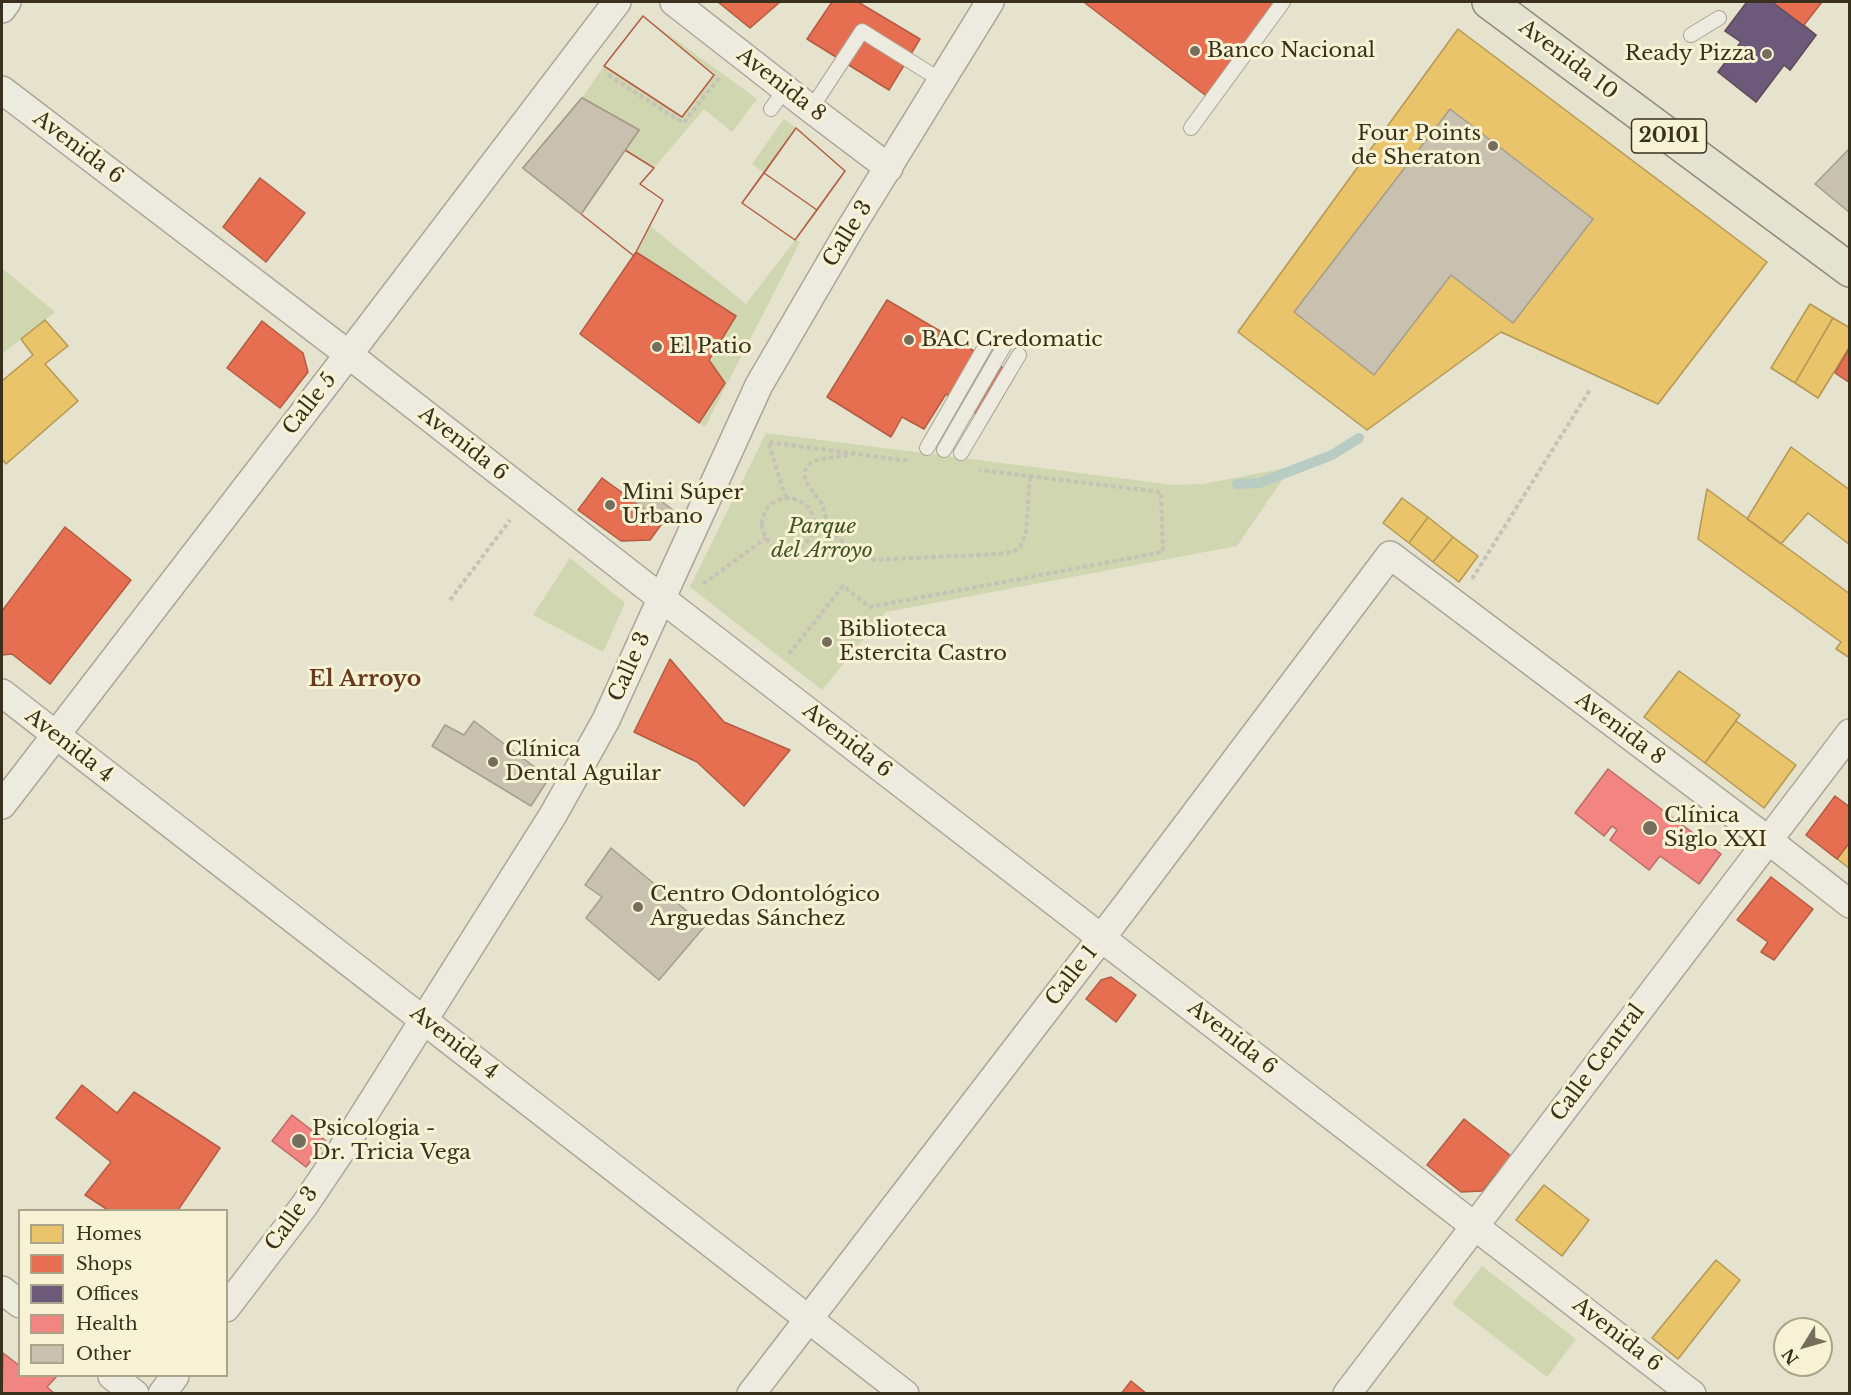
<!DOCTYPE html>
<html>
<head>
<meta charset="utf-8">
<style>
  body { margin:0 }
  #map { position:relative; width:1851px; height:1395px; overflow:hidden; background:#e5e2ce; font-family:"Libre Baskerville",serif }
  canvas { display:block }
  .frame { position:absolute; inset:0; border:3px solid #39301e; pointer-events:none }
  .legend { position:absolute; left:18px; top:1209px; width:210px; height:168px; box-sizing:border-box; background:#f6f2d3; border:2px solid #aaa48b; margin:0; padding:8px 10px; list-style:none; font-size:18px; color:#39301e }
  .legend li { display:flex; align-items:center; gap:12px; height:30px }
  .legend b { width:30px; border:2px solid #aaa48b }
  .north { position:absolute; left:1773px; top:1317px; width:60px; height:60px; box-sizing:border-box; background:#f6f2d3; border:2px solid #aaa48b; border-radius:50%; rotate:233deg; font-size:16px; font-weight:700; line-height:24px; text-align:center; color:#39301e }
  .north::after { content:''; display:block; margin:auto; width:21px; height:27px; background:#756e5c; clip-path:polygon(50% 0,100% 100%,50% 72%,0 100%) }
</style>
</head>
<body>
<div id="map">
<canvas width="1851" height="1395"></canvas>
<div class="frame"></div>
<ul class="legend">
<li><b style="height:16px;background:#e9c46a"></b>Homes</li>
<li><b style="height:16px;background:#e76f51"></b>Shops</li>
<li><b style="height:16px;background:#6d597a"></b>Offices</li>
<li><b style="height:16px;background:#f28482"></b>Health</li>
<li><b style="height:16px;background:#c9c1af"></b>Other</li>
</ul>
<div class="north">N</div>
</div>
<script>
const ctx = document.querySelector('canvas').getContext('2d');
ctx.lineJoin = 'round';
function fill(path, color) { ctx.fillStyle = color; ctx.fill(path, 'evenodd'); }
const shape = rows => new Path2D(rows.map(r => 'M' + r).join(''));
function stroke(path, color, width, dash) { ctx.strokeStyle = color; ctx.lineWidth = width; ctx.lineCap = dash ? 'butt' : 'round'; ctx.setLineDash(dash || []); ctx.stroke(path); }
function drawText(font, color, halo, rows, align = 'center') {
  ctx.font = font + ' "Libre Baskerville",serif'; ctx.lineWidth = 6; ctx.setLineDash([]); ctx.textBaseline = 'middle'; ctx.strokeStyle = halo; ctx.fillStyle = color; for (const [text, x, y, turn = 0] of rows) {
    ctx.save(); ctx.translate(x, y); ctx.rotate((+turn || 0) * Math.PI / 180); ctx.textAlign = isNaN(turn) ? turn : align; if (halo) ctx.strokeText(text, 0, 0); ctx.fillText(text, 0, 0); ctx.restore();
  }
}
const green = shape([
  [643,16,757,99,732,132,704,109,654,168,625,150,582,98,604,66,682,117,714,76],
  [784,119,796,128,764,173,752,164],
  [650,226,746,304,795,240,800,242,705,427,699,423,725,383,636,252],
  [2,268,55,312,2,354],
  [766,433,1174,485,1203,484,1291,467,1237,546,886,612,822,690,690,587],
  [570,558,625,603,603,652,533,615],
  [1482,1266,1576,1339,1547,1377,1452,1304]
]);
const homes = shape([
  [1458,29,1767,262,1658,404,1501,332,1367,430,1238,332,1458,29],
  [1810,304,1833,318,1795,383,1771,368,1810,304],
  [1833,318,1850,328,1850,346,1818,398,1795,383,1833,318],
  [45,320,68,346,45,364,78,401,6,464,2,459,2,381,33,355,21,339,45,320],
  [1791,447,1850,490,1850,545,1808,513,1781,544,1747,519,1791,447],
  [1707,489,1850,594,1850,658,1836,649,1841,642,1698,539,1707,489],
  [1402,498,1428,517,1409,543,1383,523,1402,498],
  [1428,517,1453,537,1433,562,1409,543,1428,517],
  [1453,537,1478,556,1459,582,1433,562,1453,537],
  [1679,671,1740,715,1705,763,1644,717,1679,671],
  [1736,721,1796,765,1764,808,1705,763,1736,721],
  [1850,822,1850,869,1827,851,1850,822],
  [1544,1185,1589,1220,1562,1256,1516,1220,1544,1185],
  [1716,1260,1740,1280,1678,1359,1652,1338,1716,1260]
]);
const shops = shape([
  [718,2,780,2,750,28,718,2],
  [832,2,858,2,920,39,889,90,807,39,832,2],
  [1087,2,1277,2,1209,98,1085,3,1087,2],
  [1747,2,1822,2,1804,25,1816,35,1790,70,1784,65,1756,102,1718,72,1741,42,1725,31,1747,2],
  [643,16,714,75,682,117,604,66,643,16],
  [643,16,714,75,682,117,604,66,643,16],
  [582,98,639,130,625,150,654,168,640,184,663,200,634,256,523,168,582,98],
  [796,128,845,171,795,240,742,203,796,128],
  [796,128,845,171,817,210,764,173,796,128],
  [625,150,654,168,640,184,663,200,634,256,581,214,625,150],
  [764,173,817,210,795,240,742,203,764,173],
  [260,178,305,213,266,262,223,227,260,178],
  [636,252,736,316,709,360,725,383,699,423,580,334,636,252],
  [887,300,1015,375,988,421,946,394,924,429,902,417,891,437,827,397,887,300],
  [262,321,303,353,308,372,280,408,227,368,262,321],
  [1850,347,1850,383,1835,373,1850,347],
  [602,478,663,522,650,540,621,541,578,510,602,478],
  [65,527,131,580,50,684,12,654,2,655,2,611,65,527],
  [670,659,724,722,790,750,744,806,697,762,634,732,670,659],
  [1835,796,1850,807,1850,842,1837,859,1806,835,1835,796],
  [1771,877,1813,909,1774,960,1761,952,1768,942,1737,920,1771,877],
  [1111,977,1136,995,1116,1022,1086,999,1101,980,1111,977],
  [82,1085,117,1113,134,1092,220,1148,178,1210,108,1210,85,1195,111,1162,56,1118,82,1085],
  [1464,1119,1511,1156,1482,1191,1461,1192,1427,1165,1464,1119],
  [1131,1381,1147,1394,1121,1394,1131,1381]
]);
const offices = shape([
  [1747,2,1772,2,1816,35,1790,70,1784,65,1756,102,1718,72,1741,42,1725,31,1747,2]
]);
const health = shape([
  [1608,769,1721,854,1699,884,1660,856,1649,870,1610,840,1617,830,1612,826,1604,836,1575,813,1608,769],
  [292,1115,326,1141,306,1167,272,1141,292,1115],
  [3,1353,20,1366,20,1376,57,1376,47,1387,55,1394,2,1394,3,1353]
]);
const stream = shape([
  [1237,484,1259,483,1332,455,1359,438]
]);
const building = shape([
  [582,98,639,130,581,214,523,168,582,98],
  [1450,109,1593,219,1513,323,1451,275,1374,375,1294,312,1450,109],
  [1850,148,1850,213,1815,184,1850,148],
  [641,486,673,510,663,522,632,500,641,486],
  [474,721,549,778,531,806,432,746,445,725,464,735,474,721],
  [611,848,705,926,659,980,586,918,602,897,585,885,611,848]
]);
const path = shape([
  [608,75,683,123,720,77],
  '762 524a26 26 0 1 1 52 0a26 26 0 1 1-52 0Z',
  [786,498,768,442,909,461],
  [815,523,871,560,999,554,1013,552,1020,547,1026,533,1030,476],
  [830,533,822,504,805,480,805,471,811,463,819,459,851,455],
  [1472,579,1591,388],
  [703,584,766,538],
  [450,600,510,520],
  [789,654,843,586,870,607,1163,552,1161,492,979,470]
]);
const service = shape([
  [1691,35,1719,18],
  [771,109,785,89],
  [811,109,862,31,942,81],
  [1191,128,1283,2],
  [927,448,990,338],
  [944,450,1004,346],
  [961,453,1019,355]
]);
const minor = shape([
  [674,2,811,109,889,168],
  [2,9,7,2],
  [2,90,348,354,661,598,1692,1394],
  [2,693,905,1394],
  [2,805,365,333,617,2],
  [2,1290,20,1304],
  [226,1308,304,1206,341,1151,553,815,606,720,759,385,850,229,990,2],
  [112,1376,135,1394],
  [162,1394,175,1376],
  [751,1394,1125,907,1390,555,1768,840,1850,904],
  [1347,1394,1850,733]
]);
const primary = shape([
  [1489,2,1850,270]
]);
const markers = [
  [1195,51,6,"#756e5c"],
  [1767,54,6,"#756e5c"],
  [1493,146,6,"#756e5c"],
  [909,340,6,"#756e5c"],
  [657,347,6,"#756e5c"],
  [610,505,6,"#756e5c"],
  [827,642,6,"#756e5c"],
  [493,762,6,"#756e5c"],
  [1650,828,8,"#756e5c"],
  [638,907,6,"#756e5c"],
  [299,1141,8,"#756e5c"]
];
const shields = [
  [1669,136,75]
];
const shieldNames = [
  ["20101",1669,136]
];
const poiNames = [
  ["Banco Nacional",1207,51],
  ["Ready Pizza",1755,54,"right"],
  ["Four Points",1481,134,"right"],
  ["de Sheraton",1481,158,"right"],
  ["BAC Credomatic",921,340],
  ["El Patio",669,347],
  ["Mini Súper",622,493],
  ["Urbano",622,517],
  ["Biblioteca",839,630],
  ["Estercita Castro",839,654],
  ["Clínica",505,750],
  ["Dental Aguilar",505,774],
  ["Clínica",1664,816],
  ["Siglo XXI",1664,840],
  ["Centro Odontológico",650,895],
  ["Arguedas Sánchez",650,919],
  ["Psicologia -",312,1129],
  ["Dr. Tricia Vega",312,1153]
];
const streetNames = [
  ["Avenida 10",1568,60,37],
  ["Avenida 8",781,85,38],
  ["Avenida 6",78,148,37],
  ["Calle 3",848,234,-58],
  ["Calle 5",310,404,-52],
  ["Avenida 6",463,444,38],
  ["Calle 3",630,667,-66],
  ["Avenida 8",1620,729,37],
  ["Avenida 6",847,741,38],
  ["Avenida 4",69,746,38],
  ["Calle 1",1072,976,-52],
  ["Avenida 6",1232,1038,38],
  ["Avenida 4",454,1043,38],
  ["Calle Central",1598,1063,-53],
  ["Calle 3",292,1219,-54],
  ["Avenida 6",1617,1335,38]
];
const parkNames = [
  ["Parque",822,527],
  ["del Arroyo",822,551]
];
const neighbourhoodNames = [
  ["El Arroyo",365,680]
];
fill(green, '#d0d6b0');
fill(homes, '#e9c46a');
stroke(homes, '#b49853', 1.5);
fill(shops, '#e76f51');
stroke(shops, '#b35c42', 1.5);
fill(offices, '#6d597a');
stroke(offices, '#5d4d5e', 1.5);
fill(health, '#f28482');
stroke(health, '#ba6b64', 1.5);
stroke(stream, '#b9ccc3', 10);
fill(building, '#c9c1af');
stroke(building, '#a59e8d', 1.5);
stroke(service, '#aaa697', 16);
stroke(minor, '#aaa697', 30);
stroke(primary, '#908b7d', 36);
stroke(path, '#c6c3b6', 4, [4.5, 3]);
stroke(service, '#edebdf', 14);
stroke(minor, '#edebdf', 27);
stroke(primary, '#e4e2d1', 33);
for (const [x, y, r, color] of markers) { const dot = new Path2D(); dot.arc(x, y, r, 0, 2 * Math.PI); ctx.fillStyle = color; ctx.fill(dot); stroke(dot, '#f6f2d3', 2); }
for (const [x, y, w] of shields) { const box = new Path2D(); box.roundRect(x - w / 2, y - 17, w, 34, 4.5); ctx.fillStyle = '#f6f2d3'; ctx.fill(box); stroke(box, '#39301e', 1.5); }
drawText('bold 20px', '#39301e', null, shieldNames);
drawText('21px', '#39301e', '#f6f2d3', poiNames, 'left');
drawText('21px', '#39301e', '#f6f2d3', streetNames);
drawText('italic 21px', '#415624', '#f6f2d3', parkNames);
drawText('bold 22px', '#67391d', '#f6f2d3', neighbourhoodNames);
</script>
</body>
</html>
